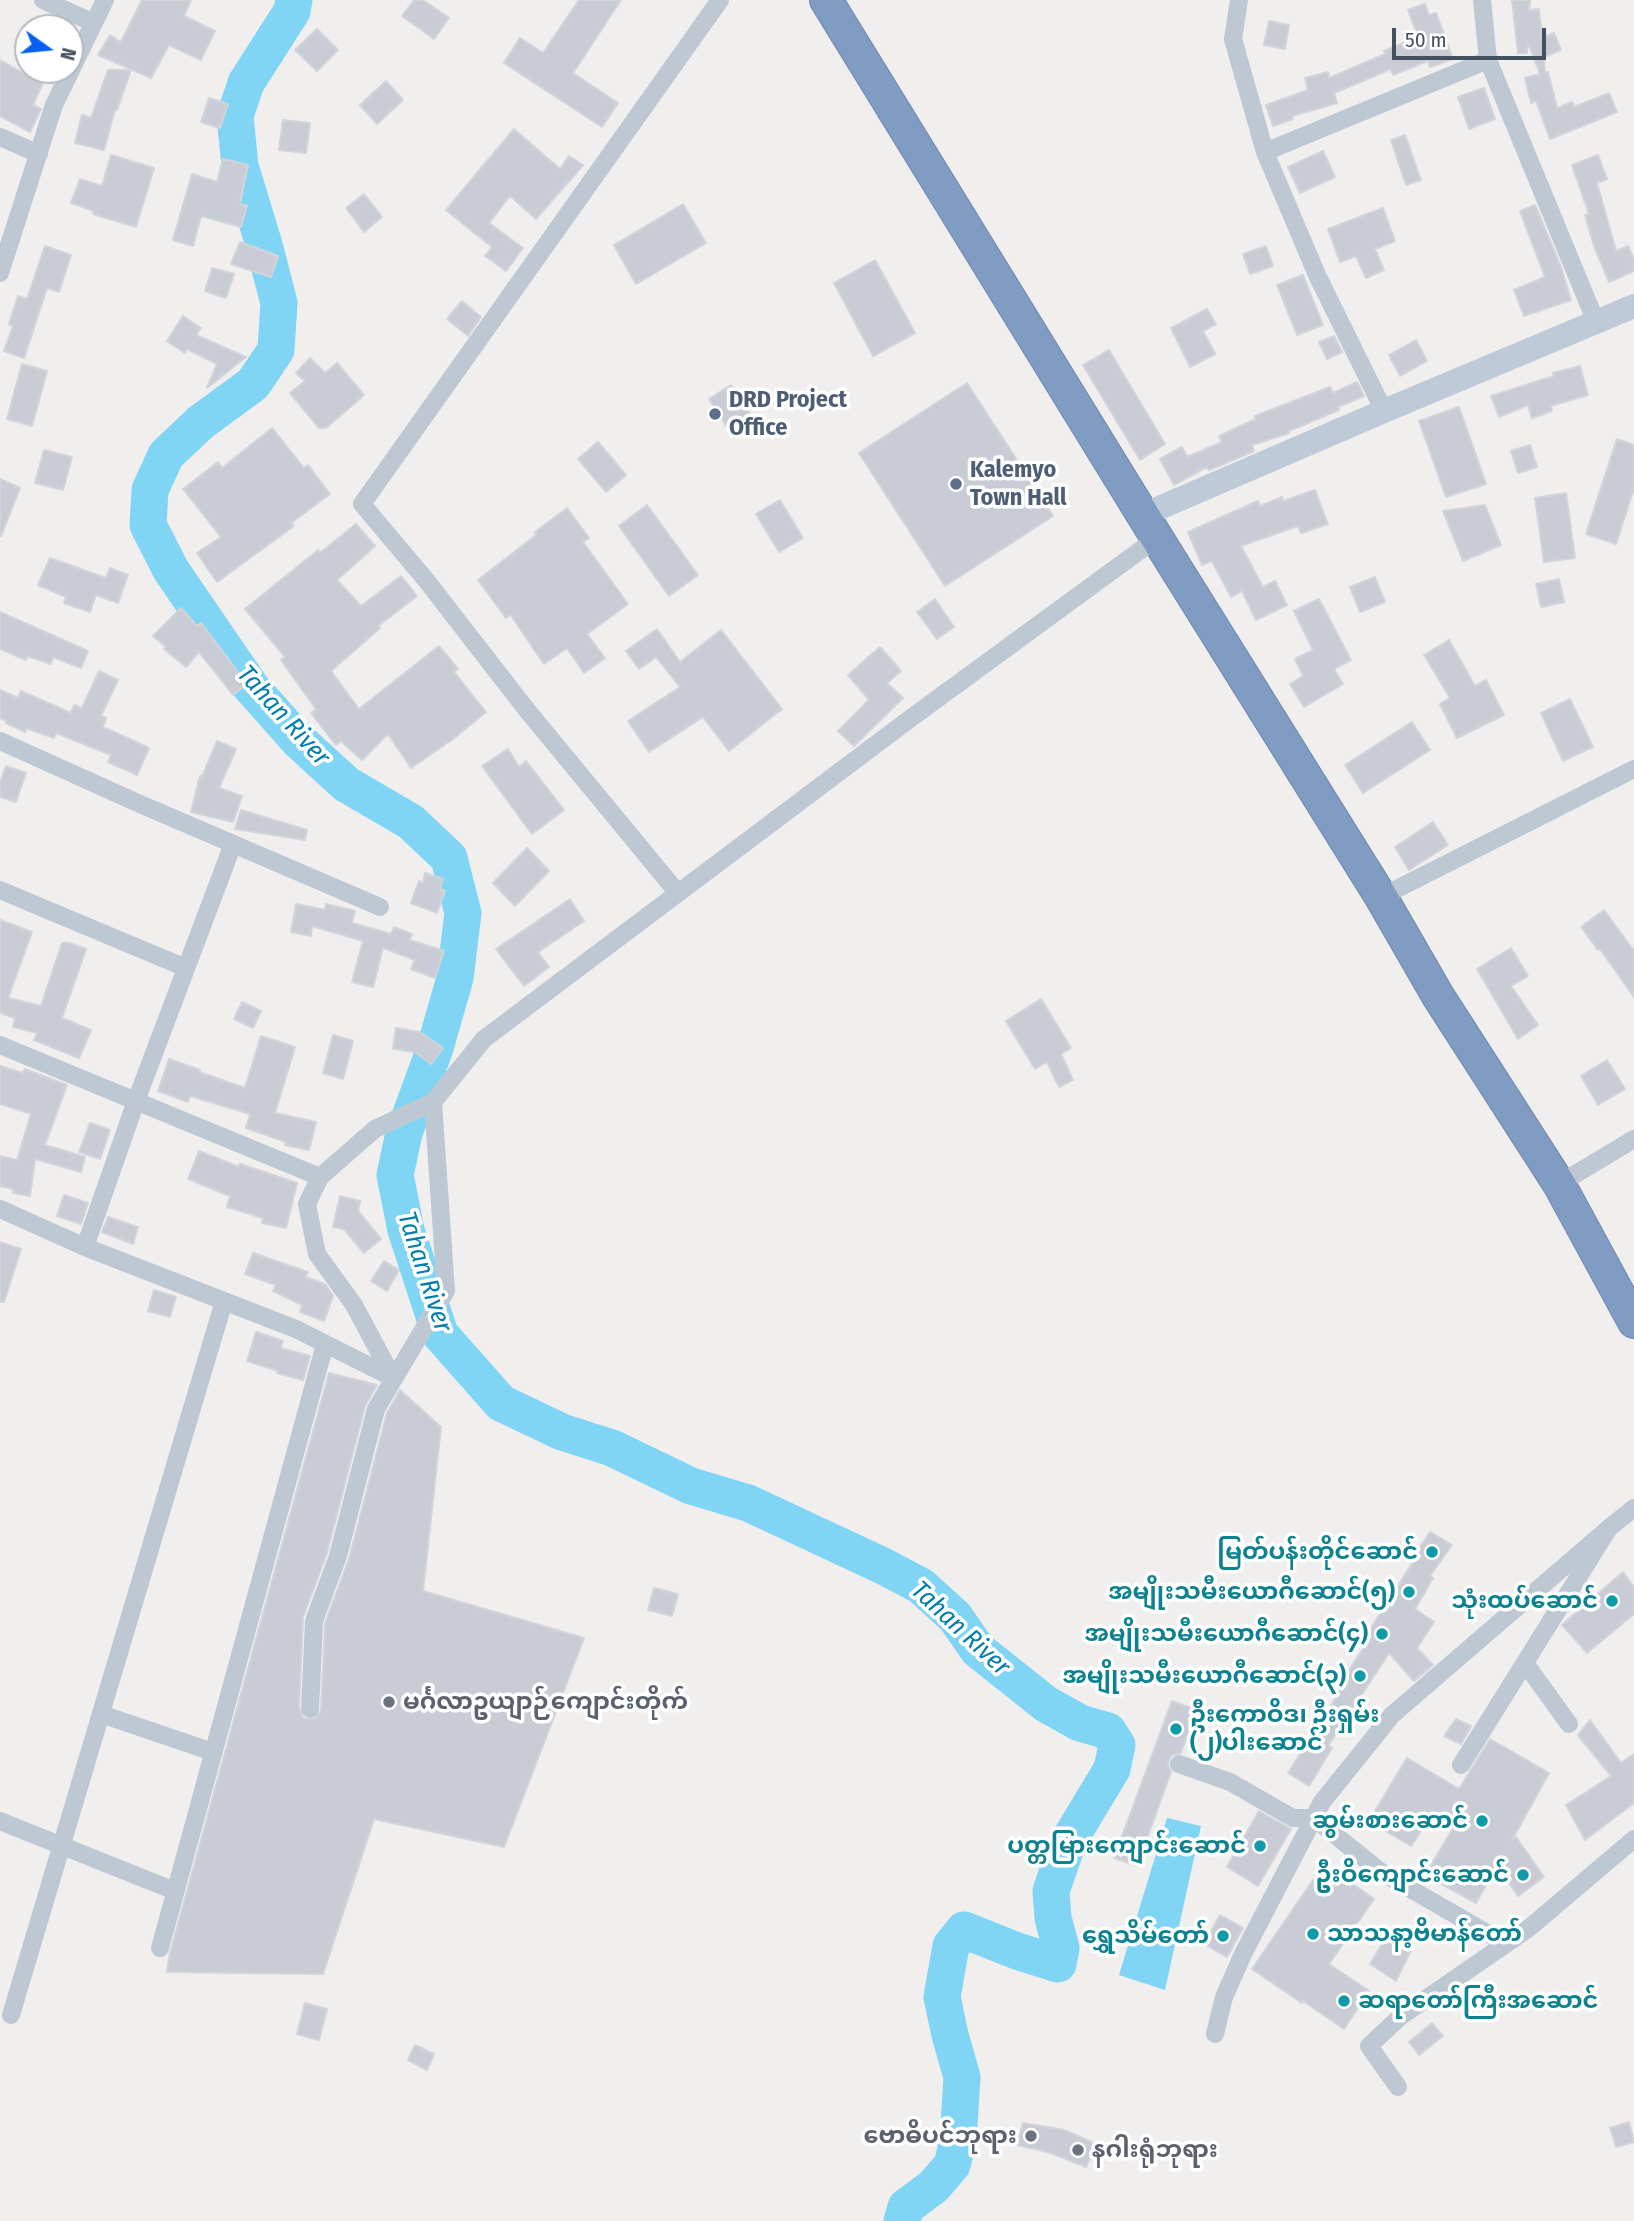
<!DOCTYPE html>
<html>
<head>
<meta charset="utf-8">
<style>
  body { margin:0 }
  #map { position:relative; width:1634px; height:2221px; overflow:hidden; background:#f1eeee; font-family:"Fira Sans Condensed",sans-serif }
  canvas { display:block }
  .north { position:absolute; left:14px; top:14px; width:70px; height:70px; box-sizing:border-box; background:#fff; border:2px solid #b4b9bf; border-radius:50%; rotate:105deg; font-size:19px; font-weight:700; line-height:28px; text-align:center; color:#44505e }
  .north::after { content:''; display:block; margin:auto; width:24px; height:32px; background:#065ff3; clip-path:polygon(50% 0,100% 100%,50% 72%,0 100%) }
  .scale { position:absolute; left:1392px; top:28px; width:154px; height:32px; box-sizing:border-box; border:4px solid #44505e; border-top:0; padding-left:9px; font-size:21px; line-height:24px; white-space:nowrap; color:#44505e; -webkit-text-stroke:5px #fff; paint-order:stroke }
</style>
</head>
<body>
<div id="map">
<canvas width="1634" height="2221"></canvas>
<div class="north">N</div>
<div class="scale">50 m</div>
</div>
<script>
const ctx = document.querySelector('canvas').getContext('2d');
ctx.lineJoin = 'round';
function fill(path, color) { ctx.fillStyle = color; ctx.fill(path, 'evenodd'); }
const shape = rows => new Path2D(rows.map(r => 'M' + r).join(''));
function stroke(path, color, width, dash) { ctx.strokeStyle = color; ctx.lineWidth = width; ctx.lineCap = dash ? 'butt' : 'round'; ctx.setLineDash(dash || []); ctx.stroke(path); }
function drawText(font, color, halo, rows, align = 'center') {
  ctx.font = font + ' "Fira Sans Condensed","Noto Sans Myanmar",sans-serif'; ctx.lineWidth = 7; ctx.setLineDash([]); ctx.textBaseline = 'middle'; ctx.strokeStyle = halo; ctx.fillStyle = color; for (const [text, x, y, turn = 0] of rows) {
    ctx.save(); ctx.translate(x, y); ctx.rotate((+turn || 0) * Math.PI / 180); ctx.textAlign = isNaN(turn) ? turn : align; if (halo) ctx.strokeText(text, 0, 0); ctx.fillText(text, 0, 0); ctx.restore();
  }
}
const water = shape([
  [1167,1818,1201,1826,1165,1990,1119,1975]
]);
const river = shape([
  [294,0,292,11,246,83,235,116,240,166,264,245,279,303,276,350,253,384,201,422,166,455,150,490,148,525,171,570,251,687,298,740,346,784,411,822,449,858,463,913,455,978,435,1048,404,1133,395,1175,406,1230,440,1334,501,1403,562,1432,612,1448,691,1486,748,1503,883,1566,921,1586,955,1617,978,1650,1046,1704,1080,1723,1108,1731,1117,1745,1112,1769,1068,1842,1051,1891,1053,1918,1061,1948,1058,1964,1017,1951,964,1930,951,1946,942,1997,950,2035,962,2077,958,2141,952,2165,934,2186,906,2207,902,2221]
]);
const building = shape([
  [142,0,191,0,184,16,215,31,201,60,169,45,151,78,98,55,110,35,121,42,142,0],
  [414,0,423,0,449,18,434,39,402,16,414,0],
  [579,0,621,0,573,73,618,103,602,127,504,63,520,38,543,53,579,0],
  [1512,0,1530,0,1529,10,1539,9,1542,38,1554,33,1561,50,1544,57,1545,73,1548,72,1557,108,1572,102,1574,107,1609,93,1617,112,1550,139,1536,101,1531,103,1525,78,1540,74,1528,43,1527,53,1518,53,1512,0],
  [1425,4,1429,15,1436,13,1453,59,1430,67,1428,61,1393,75,1391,69,1334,93,1337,103,1292,116,1293,119,1273,126,1266,105,1308,90,1305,78,1328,72,1329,78,1385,54,1384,51,1418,37,1408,10,1425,4],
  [1269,21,1289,25,1285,49,1264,45,1269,21],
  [317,29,338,50,317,71,295,50,317,29],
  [0,60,23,73,25,70,49,70,33,105,41,109,30,132,0,116,0,60],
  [108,70,131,70,117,110,115,110,104,150,75,143,82,115,91,118,108,70],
  [386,81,403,100,377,124,360,105,386,81],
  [1484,88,1495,119,1469,129,1458,97,1484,88],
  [209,98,228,104,220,128,201,122,209,98],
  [283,120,310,123,306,153,279,150,283,120],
  [514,129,560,169,569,156,583,165,536,219,510,196,489,223,523,248,506,271,485,256,492,247,446,210,514,129],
  [1405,135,1421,180,1406,185,1391,140,1405,135],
  [1323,151,1335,177,1300,193,1288,167,1323,151],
  [111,155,154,168,136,227,93,214,94,211,71,203,80,179,102,186,111,155],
  [1598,155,1607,179,1597,183,1616,251,1628,246,1634,260,1634,271,1609,282,1594,246,1585,215,1589,214,1572,165,1598,155],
  [223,159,248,165,240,204,247,206,241,227,201,216,193,246,173,240,192,174,217,182,223,159],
  [364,194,382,217,364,232,346,208,364,194],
  [683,204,706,243,636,284,614,245,683,204],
  [1535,205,1561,267,1571,300,1524,316,1514,290,1545,277,1520,211,1535,205],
  [1383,208,1395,241,1375,249,1384,270,1366,278,1356,256,1340,262,1328,229,1383,208],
  [240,242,278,256,271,277,231,264,240,242],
  [45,246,71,255,59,292,47,288,24,358,4,351,13,326,9,324,18,296,27,299,45,246],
  [1266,246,1273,266,1250,274,1243,254,1266,246],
  [875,260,915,333,873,356,834,283,875,260],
  [212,268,234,274,226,298,205,291,212,268],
  [1303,275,1323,325,1297,335,1277,285,1303,275],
  [462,301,481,317,468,336,447,319,462,301],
  [1207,309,1216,324,1203,331,1215,354,1190,367,1171,328,1207,309],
  [183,316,201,328,196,335,246,357,207,388,217,364,187,349,185,353,167,341,183,316],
  [1334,336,1342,352,1327,359,1319,342,1334,336],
  [1416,340,1427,361,1400,376,1389,355,1416,340],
  [1109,350,1165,444,1140,460,1083,365,1109,350],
  [310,358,325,373,337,363,364,395,326,428,319,428,290,393,305,381,296,373,310,358],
  [22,364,47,371,32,426,7,419,22,364],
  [1580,366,1588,395,1551,406,1552,411,1532,418,1528,405,1499,417,1491,396,1554,376,1553,373,1580,366],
  [1357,382,1364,396,1338,407,1339,410,1289,431,1289,433,1252,445,1254,451,1209,470,1207,467,1174,485,1160,459,1182,447,1187,457,1222,442,1219,436,1256,419,1255,416,1330,387,1333,393,1357,382],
  [967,383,1053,516,945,586,859,453,967,383],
  [731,385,757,424,734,438,709,399,731,385],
  [1459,407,1486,484,1446,497,1419,421,1459,407],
  [272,428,304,468,308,465,330,494,291,523,294,526,217,582,197,553,221,537,183,489,218,462,222,468,272,428],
  [1617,439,1634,445,1634,488,1616,544,1586,534,1617,439],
  [598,442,626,475,606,492,578,459,598,442],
  [1530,445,1537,467,1518,473,1511,451,1530,445],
  [44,450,72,457,63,490,35,483,44,450],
  [0,479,20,488,1,536,0,536,0,479],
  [1315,490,1328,524,1301,533,1298,526,1241,546,1263,587,1275,581,1287,605,1256,620,1242,591,1231,597,1212,561,1202,565,1188,532,1258,501,1260,506,1282,497,1283,501,1315,490],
  [1566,493,1575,558,1544,562,1535,498,1566,493],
  [780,500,803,538,779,552,756,514,780,500],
  [647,505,698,575,669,596,619,526,647,505],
  [1485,505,1501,545,1463,561,1443,511,1485,505],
  [567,508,589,538,583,542,628,604,587,634,605,658,584,673,567,648,544,664,510,614,506,618,478,580,536,535,535,532,567,508],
  [356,524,375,546,337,580,361,606,401,576,417,596,378,626,380,628,331,671,359,709,439,646,458,669,454,672,486,712,453,739,411,768,388,734,362,760,341,741,336,745,311,713,316,709,281,660,285,657,245,609,318,550,320,553,356,524],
  [50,558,106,578,110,568,128,575,118,603,96,595,90,612,64,603,66,597,38,585,50,558],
  [1375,577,1385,602,1360,612,1350,587,1375,577],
  [1559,579,1564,602,1541,607,1536,584,1559,579],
  [935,599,954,627,937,639,917,612,935,599],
  [1319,599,1351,660,1334,669,1343,684,1304,707,1290,684,1303,676,1295,659,1313,650,1294,611,1319,599],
  [181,608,197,626,201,623,247,684,233,695,199,652,186,667,164,649,166,647,153,636,181,608],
  [0,612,88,651,81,668,53,657,51,664,27,656,26,660,0,649,0,612],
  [657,629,680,662,721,630,782,709,729,751,703,717,649,752,628,721,680,687,656,657,639,669,626,651,657,629],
  [1449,640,1475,686,1486,680,1504,715,1457,738,1440,704,1450,698,1424,655,1449,640],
  [880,647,901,671,887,683,903,698,854,746,838,731,869,700,848,675,880,647],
  [99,671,118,680,101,716,106,718,103,727,149,748,137,775,108,762,111,755,56,733,54,738,26,728,25,732,6,723,7,721,0,718,0,690,18,698,21,691,71,713,74,705,82,708,99,671],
  [1570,699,1593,747,1563,761,1541,713,1570,699],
  [1412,722,1430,750,1363,793,1345,765,1412,722],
  [217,741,236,749,219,788,242,796,233,822,191,812,200,776,202,777,217,741],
  [508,749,519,767,526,761,564,810,532,834,482,766,508,749],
  [6,766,26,773,16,802,0,797,0,782,6,766],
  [241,810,307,830,305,840,235,829,241,810],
  [1433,822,1448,845,1409,870,1395,847,1433,822],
  [527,848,549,871,515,906,493,883,527,848],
  [425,873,443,879,440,889,445,891,437,913,411,903,419,881,423,883,425,873],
  [570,899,584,921,538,952,549,967,524,986,496,949,570,899],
  [296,904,325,910,326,904,355,911,352,923,391,934,394,927,412,934,410,940,444,951,435,978,411,969,415,960,383,948,373,987,352,982,363,941,312,926,311,936,291,932,296,904],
  [1604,910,1634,951,1634,997,1600,949,1598,950,1581,927,1604,910],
  [0,920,32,932,8,998,41,1006,62,943,69,943,86,949,62,1018,91,1030,79,1058,34,1040,37,1033,13,1027,15,1018,0,1013,0,920],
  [1511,948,1528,976,1511,986,1538,1025,1518,1039,1477,969,1511,948],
  [1041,999,1071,1048,1061,1054,1073,1080,1059,1087,1047,1062,1035,1069,1006,1021,1041,999],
  [242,1002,261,1011,253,1028,234,1019,242,1002],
  [396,1028,420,1032,443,1048,431,1064,415,1052,393,1049,396,1028],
  [333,1035,353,1041,343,1079,323,1073,333,1035],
  [261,1036,295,1047,275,1113,316,1122,309,1150,285,1145,286,1142,246,1128,250,1114,190,1096,188,1102,158,1091,169,1059,200,1070,199,1072,245,1088,261,1036],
  [1607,1060,1625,1089,1598,1105,1581,1076,1607,1060],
  [0,1066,23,1073,25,1069,67,1085,45,1145,85,1157,81,1172,35,1159,30,1196,13,1193,13,1189,0,1186,0,1156,17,1160,31,1114,0,1104,0,1066],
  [90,1123,110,1130,100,1159,79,1152,90,1123],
  [199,1151,239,1167,240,1164,297,1183,286,1228,262,1223,263,1218,227,1207,230,1196,188,1179,199,1151],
  [64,1195,88,1203,81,1224,57,1216,64,1195],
  [340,1196,360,1201,358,1211,381,1239,364,1253,344,1229,333,1227,340,1196],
  [108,1217,138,1227,133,1244,102,1232,108,1217],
  [0,1242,21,1249,4,1302,0,1302,0,1242],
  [253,1253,308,1272,305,1277,325,1284,333,1296,324,1321,300,1312,302,1305,273,1291,276,1285,245,1274,253,1253],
  [384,1261,399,1270,387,1291,371,1281,384,1261],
  [154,1290,176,1297,170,1317,148,1311,154,1290],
  [256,1332,283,1341,280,1348,310,1356,303,1380,277,1373,278,1371,247,1361,256,1332],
  [329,1373,377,1385,365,1406,327,1553,303,1617,299,1708,303,1718,315,1719,321,1710,325,1623,349,1559,387,1413,400,1390,441,1427,423,1591,584,1638,504,1847,374,1819,323,1974,167,1972,170,1953,329,1373],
  [1430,1532,1452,1545,1430,1576,1433,1578,1415,1609,1434,1622,1417,1648,1433,1665,1414,1681,1389,1653,1328,1746,1332,1748,1309,1786,1288,1773,1340,1691,1337,1689,1364,1647,1360,1645,1415,1559,1413,1558,1430,1532],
  [1623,1572,1634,1587,1634,1614,1587,1653,1562,1625,1623,1572],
  [654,1588,678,1594,672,1616,648,1610,654,1588],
  [1172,1701,1196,1710,1181,1753,1172,1755,1169,1760,1168,1765,1171,1772,1137,1866,1114,1858,1172,1701],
  [1456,1719,1471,1726,1461,1744,1444,1736,1456,1719],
  [1590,1720,1621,1763,1634,1754,1634,1803,1585,1840,1566,1805,1611,1776,1578,1735,1590,1720],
  [1490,1739,1549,1773,1512,1840,1516,1837,1544,1877,1518,1896,1497,1866,1476,1903,1425,1875,1452,1830,1431,1816,1411,1846,1369,1821,1407,1758,1459,1789,1490,1739],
  [1259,1811,1291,1829,1258,1886,1227,1867,1259,1811],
  [1324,1864,1374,1899,1329,1964,1369,1991,1344,2029,1303,2001,1302,2003,1252,1969,1324,1864],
  [1220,1915,1243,1928,1227,1957,1204,1944,1220,1915],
  [1389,1933,1413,1946,1396,1981,1370,1964,1389,1933],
  [305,2003,327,2009,319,2040,297,2034,305,2003],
  [1432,2023,1443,2036,1419,2055,1409,2042,1432,2023],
  [415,2045,434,2054,427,2070,408,2060,415,2045],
  [1629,2122,1634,2142,1616,2147,1610,2128,1629,2122],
  [1023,2123,1064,2130,1096,2144,1086,2167,1048,2152,1017,2145,1023,2123]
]);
const street = shape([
  [43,0,94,23],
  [1239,0,1233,39,1265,152,1317,275,1384,411],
  [1482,0,1488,60,1596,322],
  [0,137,39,154],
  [1265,152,1488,60],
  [0,273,54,105,105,0],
  [0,741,140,804,380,907],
  [0,890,186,968],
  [677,892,526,709,426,580,362,504,720,0],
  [1381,897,1634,769],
  [0,1045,320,1177],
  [1559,1184,1634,1139],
  [0,1209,85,1247,296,1329,393,1378],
  [85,1247,136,1101,233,844],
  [393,1378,354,1305,317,1254,307,1204,320,1177,375,1129,433,1102],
  [1525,1663,1569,1724],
  [310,1709,314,1621,338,1556,376,1409,446,1291,433,1102,484,1039,911,718,1157,538],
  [101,1714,213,1752],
  [1179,1764,1230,1782,1293,1818,1314,1818,1381,1872,1506,1944],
  [1461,1765,1609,1528,1634,1508],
  [0,1821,175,1891],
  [160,1948,325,1344],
  [11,2015,224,1301],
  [1215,2034,1224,1997,1243,1954,1322,1802,1392,1715,1609,1528],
  [1398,2087,1369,2046,1401,2016,1529,1928,1634,1839]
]);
const secondary = shape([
  [1143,515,1384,411,1634,306]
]);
const highway = shape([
  [826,0,1157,538,1381,897,1438,996,1559,1184,1634,1322]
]);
const markers = [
  [715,414,7,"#5c6f8a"],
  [956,484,7,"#5c6f8a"],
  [1432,1552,7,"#0f9aa8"],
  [1409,1592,7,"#0f9aa8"],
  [1612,1601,7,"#0f9aa8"],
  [1382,1634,7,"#0f9aa8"],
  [1360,1676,7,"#0f9aa8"],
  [389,1702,7,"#6b7280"],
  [1176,1729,7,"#0f9aa8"],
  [1482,1821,7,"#0f9aa8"],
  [1260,1846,7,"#0f9aa8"],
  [1523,1875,7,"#0f9aa8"],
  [1313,1934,7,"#0f9aa8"],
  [1223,1936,7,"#0f9aa8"],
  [1344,2001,7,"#0f9aa8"],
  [1031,2136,7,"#6b7280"],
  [1078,2150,7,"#6b7280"]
];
const serviceNames = [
  ["DRD Project",729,400],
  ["Office",729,428],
  ["Kalemyo",970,470],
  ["Town Hall",970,498]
];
const cultureNames = [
  ["မြတ်ပန်းတိုင်ဆောင်",1418,1552],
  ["အမျိုးသမီးယောဂီဆောင်(၅)",1395,1592],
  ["သုံးထပ်ဆောင်",1598,1601],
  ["အမျိုးသမီးယောဂီဆောင်(၄)",1368,1634],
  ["အမျိုးသမီးယောဂီဆောင်(၃)",1346,1676],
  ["ဦးကောဝိဒ၊ ဦးရှမ်း",1190,1715,"left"],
  ["(၂)ပါးဆောင်",1190,1743,"left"],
  ["ဆွမ်းစားဆောင်",1468,1821],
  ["ပတ္တမြားကျောင်းဆောင်",1246,1846],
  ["ဦးဝိကျောင်းဆောင်",1509,1875],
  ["သာသနာ့ဗိမာန်တော်",1327,1934,"left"],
  ["ရွှေသိမ်တော်",1209,1936],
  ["ဆရာတော်ကြီးအဆောင်",1358,2001,"left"]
];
const worshipNames = [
  ["မင်္ဂလာဥယျာဉ်ကျောင်းတိုက်",403,1702],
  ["ဗောဓိပင်ဘုရား",1017,2136,"right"],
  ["နဂါးရုံဘုရား",1092,2150]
];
const waterNames = [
  ["Tahan River",283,716,48],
  ["Tahan River",424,1272,72],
  ["Tahan River",960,1629,43]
];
fill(water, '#80d5f5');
stroke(river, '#80d5f5', 37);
fill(building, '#c9ccd5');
stroke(building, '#d1d4db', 2);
stroke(highway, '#6c87ae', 34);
stroke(street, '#bdc8d2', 18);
stroke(secondary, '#bfcad9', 24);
stroke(highway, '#819cc2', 32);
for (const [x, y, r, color] of markers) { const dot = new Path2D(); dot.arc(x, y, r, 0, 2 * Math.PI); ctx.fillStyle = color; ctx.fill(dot); stroke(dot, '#fff', 2.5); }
drawText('bold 24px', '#4e5e75', '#fff', serviceNames, 'left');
drawText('bold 24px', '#0d838f', '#fff', cultureNames, 'right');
drawText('bold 24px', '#5b616d', '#fff', worshipNames, 'left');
drawText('italic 26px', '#017ead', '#fff', waterNames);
</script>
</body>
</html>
